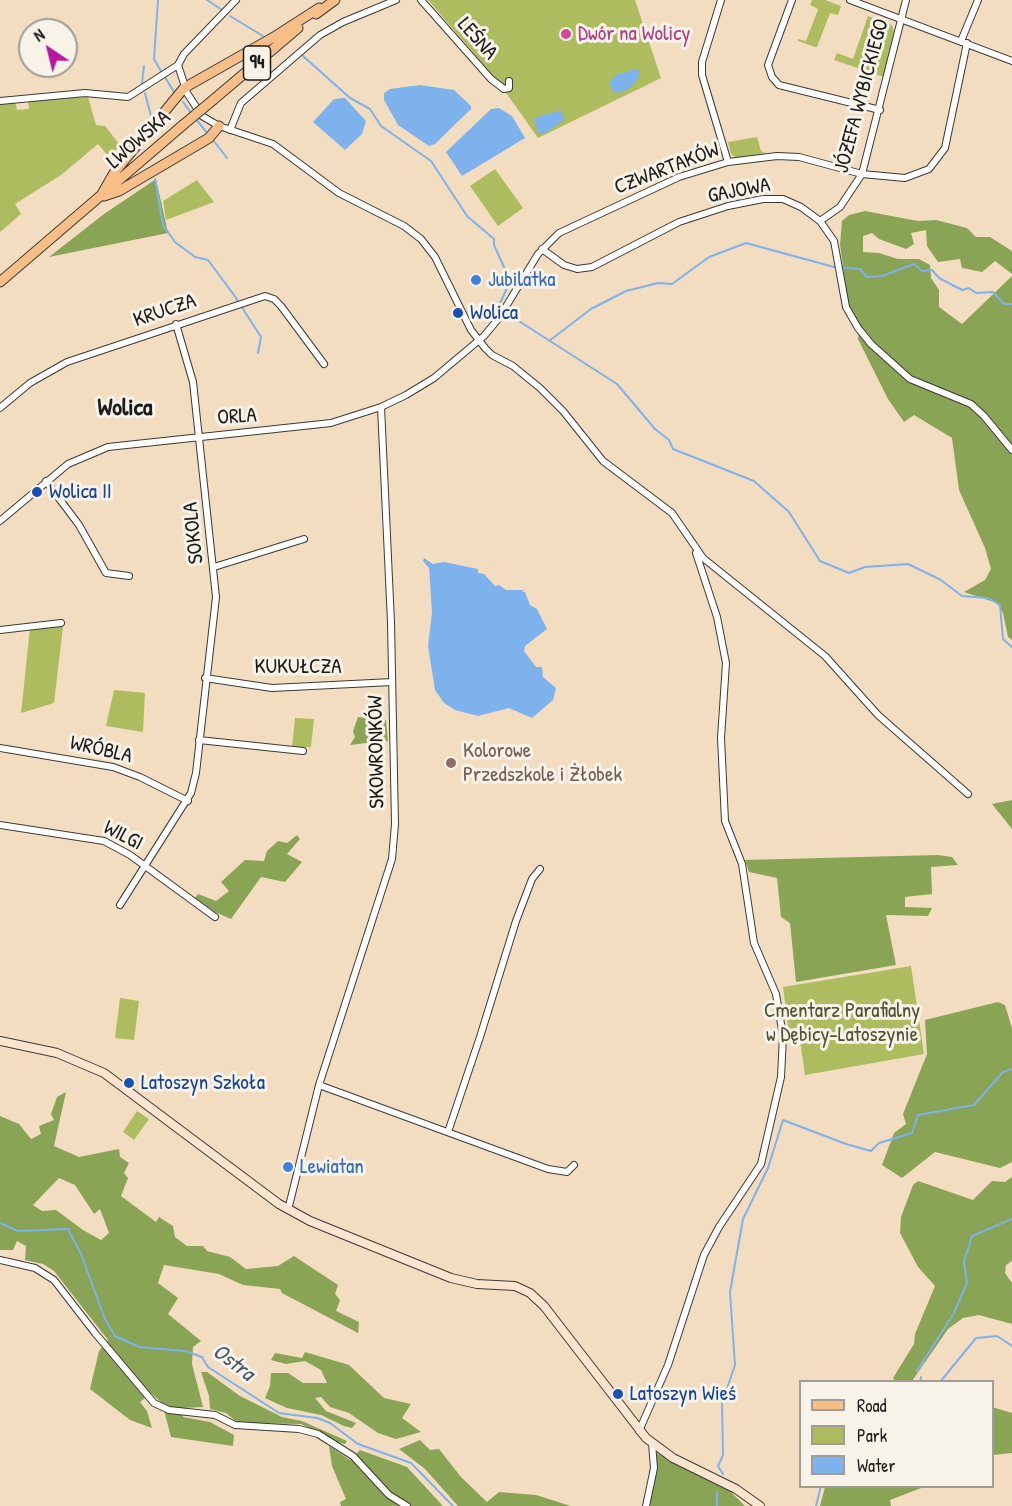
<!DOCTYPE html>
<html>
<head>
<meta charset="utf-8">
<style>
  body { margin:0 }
  #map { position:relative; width:1012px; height:1506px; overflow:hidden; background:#f3ddc0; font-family:"Patrick Hand",sans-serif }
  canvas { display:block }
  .legend { position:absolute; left:799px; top:1380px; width:195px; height:108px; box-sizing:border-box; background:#f7f3e8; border:2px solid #9f9d96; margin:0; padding:8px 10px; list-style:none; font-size:18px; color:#1c1c1c }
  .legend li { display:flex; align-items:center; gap:12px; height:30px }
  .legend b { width:30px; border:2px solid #9f9d96 }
  .north { position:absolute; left:18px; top:18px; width:60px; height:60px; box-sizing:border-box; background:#f7f3e8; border:2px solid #9f9d96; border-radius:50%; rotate:325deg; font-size:16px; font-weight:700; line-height:24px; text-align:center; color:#1c1c1c }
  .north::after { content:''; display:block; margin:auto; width:21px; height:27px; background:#b5179e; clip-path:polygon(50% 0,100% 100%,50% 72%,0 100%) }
</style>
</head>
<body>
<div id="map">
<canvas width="1012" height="1506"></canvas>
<ul class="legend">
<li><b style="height:8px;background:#f7be88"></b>Road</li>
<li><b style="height:16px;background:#adbc5f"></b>Park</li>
<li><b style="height:16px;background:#7eb2ec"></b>Water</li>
</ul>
<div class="north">N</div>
</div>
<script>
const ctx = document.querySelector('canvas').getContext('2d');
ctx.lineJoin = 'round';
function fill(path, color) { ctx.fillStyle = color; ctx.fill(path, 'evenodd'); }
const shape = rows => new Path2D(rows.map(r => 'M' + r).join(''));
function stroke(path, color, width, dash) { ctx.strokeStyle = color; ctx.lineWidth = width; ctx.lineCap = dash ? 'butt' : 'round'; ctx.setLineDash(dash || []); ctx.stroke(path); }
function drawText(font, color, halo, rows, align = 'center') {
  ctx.font = font + ' "Patrick Hand",sans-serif'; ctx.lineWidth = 6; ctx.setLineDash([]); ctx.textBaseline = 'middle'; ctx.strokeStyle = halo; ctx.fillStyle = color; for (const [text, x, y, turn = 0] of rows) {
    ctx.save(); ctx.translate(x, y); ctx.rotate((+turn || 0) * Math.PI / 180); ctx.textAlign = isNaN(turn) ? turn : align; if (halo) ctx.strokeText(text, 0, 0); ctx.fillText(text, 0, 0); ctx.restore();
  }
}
const green = shape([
  [428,0,635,0,661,78,538,138,497,80],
  [812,0,825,0,841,6,838,15,830,13,817,47,815,47,798,41,798,39,806,41,817,12,818,9,810,5],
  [868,16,879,20,884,17,893,27,894,32,884,77,834,60,837,53,853,59],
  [88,97,96,125,105,126,120,145,109,157,98,144,61,175,15,204,21,214,0,232,0,103,15,101,17,110,29,109,28,100],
  [757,137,761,151,765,153,737,158,731,154,728,142],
  [495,169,523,208,498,226,470,186],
  [197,180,214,202,166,220,163,201],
  [59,626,63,627,54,703,21,713,30,628],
  [114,690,145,693,143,732,106,726],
  [295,718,314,719,311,747,292,747],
  [911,966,924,1054,805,1075,800,1040,790,1041,783,987],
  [120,998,139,1001,134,1040,115,1038],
  [137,1111,149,1119,134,1140,123,1132]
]);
const forest = shape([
  [156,179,168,233,49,257,104,214],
  [865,211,918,221,936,220,967,228,976,237,990,237,1012,251,1012,274,995,261,982,272,962,268,960,259,938,262,927,246,926,230,911,233,914,244,906,249,879,239,872,233,863,236,863,252,879,253,898,259,919,259,930,265,931,278,939,290,939,307,962,324,1012,276,1012,640,1008,637,1003,613,997,603,964,592,985,580,991,569,985,548,959,490,952,438,914,415,904,422,888,399,858,339,860,326,848,303,840,245,842,221,849,215],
  [358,717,386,720,388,742,382,738,374,742,350,745,355,737,353,731],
  [1012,800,1012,829,992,804],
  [297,835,300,839,287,854,302,862,285,882,261,877,231,919,215,912,195,898,198,894,216,901,229,891,221,882,245,860,264,861,267,851,278,841,287,843],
  [938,855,952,857,958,865,931,867,932,894,905,897,905,907,932,908,928,916,886,915,896,965,796,982,790,923,781,917,777,878,749,872,745,860],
  [998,1002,1005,1005,1012,1028,1012,1162,1000,1168,935,1152,902,1178,882,1165,894,1133,906,1124,903,1114,927,1054,925,1020],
  [66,1092,54,1146,79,1157,119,1149,120,1157,129,1163,124,1173,128,1178,121,1196,156,1222,159,1217,173,1226,175,1237,187,1246,203,1246,207,1251,230,1257,246,1269,278,1266,294,1256,338,1285,335,1294,340,1300,336,1311,359,1322,358,1333,282,1293,280,1289,243,1285,219,1274,164,1265,158,1283,178,1298,168,1314,201,1341,193,1347,192,1364,203,1407,182,1408,183,1417,210,1422,234,1435,233,1446,171,1437,162,1403,151,1393,140,1402,147,1411,152,1428,130,1420,90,1389,99,1351,108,1340,54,1271,43,1264,25,1260,26,1246,17,1241,13,1250,0,1250,0,1116,19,1124,31,1139,41,1134,39,1126,54,1120,51,1114,57,1097],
  [59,1178,75,1185,94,1214,100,1209,109,1233,101,1240,83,1230,56,1210,42,1211,33,1205],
  [1012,1177,1012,1261,1006,1265,1005,1273,1012,1283,1012,1324,979,1315,963,1318,948,1329,912,1381,895,1381,893,1378,914,1344,915,1334,935,1286,918,1267,900,1233,901,1217,913,1185,918,1181,973,1200,992,1181,1005,1182],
  [305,1352,349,1365,384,1398,411,1404,402,1418,421,1432,396,1439,378,1433,349,1413,330,1407,321,1397,315,1398,326,1411,356,1423,352,1428,344,1426,321,1415,287,1408,265,1398,270,1386,271,1373,288,1373,303,1383,327,1383,321,1370,305,1361,286,1364,271,1360,275,1353,302,1358],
  [201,1372,207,1372,240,1396,282,1417,302,1421,347,1441,345,1444,334,1441,301,1424,238,1423,226,1413,210,1409,209,1396],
  [992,1407,1012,1413,1012,1453,993,1455],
  [420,1440,430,1450,439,1449,461,1477,487,1502,499,1492,536,1495,571,1506,458,1506,425,1469,399,1449],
  [329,1446,350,1460,360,1450,407,1467,443,1506,341,1506,340,1502,346,1499,332,1466],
  [657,1453,730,1491,745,1506,650,1506],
  [825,1487,825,1486,924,1487,890,1500,891,1506,820,1506]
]);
const water = shape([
  [634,69,640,71,638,79,627,90,617,93,613,91,609,83,616,75],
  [420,85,454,90,471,106,471,109,435,144,429,146,398,125,384,100,384,93,390,89],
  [345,98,366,121,362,134,345,150,313,122,334,99],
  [499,108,512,116,525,138,462,176,446,152,491,109],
  [561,110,564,120,550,130,541,134,538,132,534,118],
  [424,558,433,564,444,562,478,569,478,573,484,574,495,586,499,585,506,590,524,590,522,592,525,592,530,605,537,609,547,629,525,646,524,651,536,667,542,667,543,677,556,688,553,700,532,718,509,708,478,716,455,710,444,703,435,690,428,646,432,613,429,568,423,561]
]);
const stream = shape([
  [158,0,154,59,161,71],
  [207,0,222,10],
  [230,16,263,36],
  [303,56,350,98,370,109,381,126,431,161,467,216,494,239,494,245,504,267,507,288,500,303],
  [165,77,174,92],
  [142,83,144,66],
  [145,93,152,120],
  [183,102,191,113],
  [195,118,208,134],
  [213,140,227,158],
  [155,179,163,225,175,242,195,257,208,260,234,295,261,337,258,353],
  [511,316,617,384,655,429,669,440,673,449,754,481,789,512,820,561,849,573,865,567,908,564,941,580,962,596,988,598,1000,605,1003,639,1012,647],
  [549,341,591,309,626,291,658,283,672,284,709,257,746,243,834,267,860,269,867,277,882,276,914,264,922,271,932,270,939,278,962,290,969,288,976,293,993,292,1004,304,1012,304],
  [0,1223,18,1231,68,1229,82,1256,104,1317,115,1336,139,1347,185,1351,202,1357,208,1367,279,1413,317,1418,330,1423,358,1444,411,1463,453,1506],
  [917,1371,954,1313,967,1283,964,1262,972,1236,1012,1219],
  [920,1382,921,1377],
  [940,1382,976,1338,997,1336,1012,1346],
  [723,1474,718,1466,723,1455,722,1403,735,1365,730,1292,743,1219,768,1168,783,1120,846,1144,871,1151,879,1143,912,1133,918,1115,974,1105,1003,1072,1012,1069],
  [717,1506,717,1492],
  [816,1506,821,1486]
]);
const street = shape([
  [236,0,184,54,178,65,187,93,202,116,219,126,273,144,339,193,404,226,421,239,435,257,471,330,485,348,492,355,513,366,540,388,563,411,603,461,672,513,703,558,825,656,878,715,968,794],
  [421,0,491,79,504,89,509,88,509,81],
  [721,0,702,62,702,75,728,162],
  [792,0,768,65,772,77,779,85,880,110],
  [850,0,1012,61],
  [961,41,978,0],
  [0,101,85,93,128,97,178,65],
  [230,130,241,103,320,35,343,22,396,0],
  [820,221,840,207,862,174,906,0],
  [542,249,564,265,577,269,592,267,679,222,728,206,763,199,783,199,801,207,820,221,834,241,846,307,858,328,871,344,910,379,971,404,984,416,1012,450],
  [0,408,30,383,67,362,265,296,274,299,281,306,324,364],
  [46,481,79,525,106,573,129,576],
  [0,521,68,464,108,447,331,423,381,407,406,395,434,378,484,336,499,318,538,254,559,233,679,177,728,162,777,156,799,157,862,174,905,178,929,169,945,148,967,43],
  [214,567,304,539],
  [0,630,61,623],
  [205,678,272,688,392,682],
  [199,740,303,751],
  [0,748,113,767,140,777,188,801],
  [0,825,104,841,130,855,215,917],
  [120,905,191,793,196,773,216,597,193,382,176,324],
  [319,1085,548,1169,567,1172,574,1165],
  [448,1132,480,1037,516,921,532,879,540,869],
  [288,1210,319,1085,392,859,395,824,391,622,381,407],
  [0,1260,35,1268,54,1280,95,1333,154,1403,169,1410,215,1415,235,1425,299,1429,318,1434,353,1456,389,1495,407,1506],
  [639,1431,668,1365,704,1255,719,1227,761,1164,781,1077,783,1036,776,994,754,943,742,864,725,821,721,738,726,663,717,617,696,553],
  [646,1506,654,1468,652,1443]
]);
const secondary = shape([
  [0,1041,57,1053,104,1073,279,1204,310,1221,451,1278,477,1284,515,1286,530,1293,544,1306,646,1438,673,1458,736,1489,760,1506]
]);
const primary = shape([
  [316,14,335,0],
  [213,100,298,28],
  [102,194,114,173,184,88,274,37,319,8],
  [104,196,119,191,209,138,219,126],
  [0,282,183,125]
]);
const primaryBridge = shape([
  [183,125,213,100]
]);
const markers = [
  [566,34,6,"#d1479c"],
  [476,280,6,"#3f7fe0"],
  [458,313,6,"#1a4fb4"],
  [37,492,6,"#1a4fb4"],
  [451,763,6,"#8d6e63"],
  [129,1083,6,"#1a4fb4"],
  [288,1167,6,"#3f7fe0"],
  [618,1394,6,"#1a4fb4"]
];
const shields = [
  [257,63,27]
];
const shieldNames = [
  ["94",257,63]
];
const hotelNames = [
  ["Dwór na Wolicy",578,34]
];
const streetNames = [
  ["LEŚNA",477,39,48],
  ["JÓZEFA WYBICKIEGO",862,96,-75],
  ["LWOWSKA",139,140,-41],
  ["CZWARTAKÓW",667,169,-21],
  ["GAJOWA",739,191,-11],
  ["KRUCZA",165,311,-19],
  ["ORLA",237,417,-4],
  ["SOKOLA",194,533,-96],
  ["KUKUŁCZA",298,667],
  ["WRÓBLA",101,750,13],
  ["SKOWRONKÓW",377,752,-91],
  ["WILGI",123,836,27]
];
const shopNames = [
  ["Jubilatka",488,280],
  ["Lewiatan",300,1167]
];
const transitNames = [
  ["Wolica",470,313],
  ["Wolica II",49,492],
  ["Latoszyn Szkoła",141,1083],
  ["Latoszyn Wieś",630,1394]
];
const educationNames = [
  ["Kolorowe",463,751],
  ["Przedszkole i Żłobek",463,775]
];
const parkNames = [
  ["Cmentarz Parafialny",842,1011],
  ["w Dębicy-Latoszynie",842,1035]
];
const waterNames = [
  ["Ostra",233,1363,37]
];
const quarterNames = [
  ["Wolica",125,409]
];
fill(green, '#adbc5f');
fill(forest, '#8aa456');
fill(water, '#7eb2ec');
stroke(stream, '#7eb2ec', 2);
stroke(street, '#3c3935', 8);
stroke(secondary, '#3c3935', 10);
stroke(primary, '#3c3935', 11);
stroke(street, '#fff', 6);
stroke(secondary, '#fce5cf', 8);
stroke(primary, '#f7be88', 9);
stroke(primaryBridge, '#3c3935', 11, []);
stroke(primaryBridge, '#f7be88', 9);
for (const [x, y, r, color] of markers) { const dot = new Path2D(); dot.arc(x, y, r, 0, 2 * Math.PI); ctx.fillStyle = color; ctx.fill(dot); stroke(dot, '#f7f3e8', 2); }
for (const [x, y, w] of shields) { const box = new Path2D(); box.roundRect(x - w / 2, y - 17, w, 34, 4.5); ctx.fillStyle = '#f7f3e8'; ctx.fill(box); stroke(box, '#1c1c1c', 1.5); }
drawText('bold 20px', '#1c1c1c', null, shieldNames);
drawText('21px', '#b23c85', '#f7f3e8', hotelNames, 'left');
drawText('21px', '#1c1c1c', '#f7f3e8', streetNames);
drawText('21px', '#366cbe', '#f7f3e8', shopNames, 'left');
drawText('21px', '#164399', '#f7f3e8', transitNames, 'left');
drawText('21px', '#785e54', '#f7f3e8', educationNames, 'left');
drawText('21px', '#4f5433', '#f7f3e8', parkNames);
drawText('italic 22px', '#43586f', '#f7f3e8', waterNames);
drawText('bold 24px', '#1c1c1c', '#f7f3e8', quarterNames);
</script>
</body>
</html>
